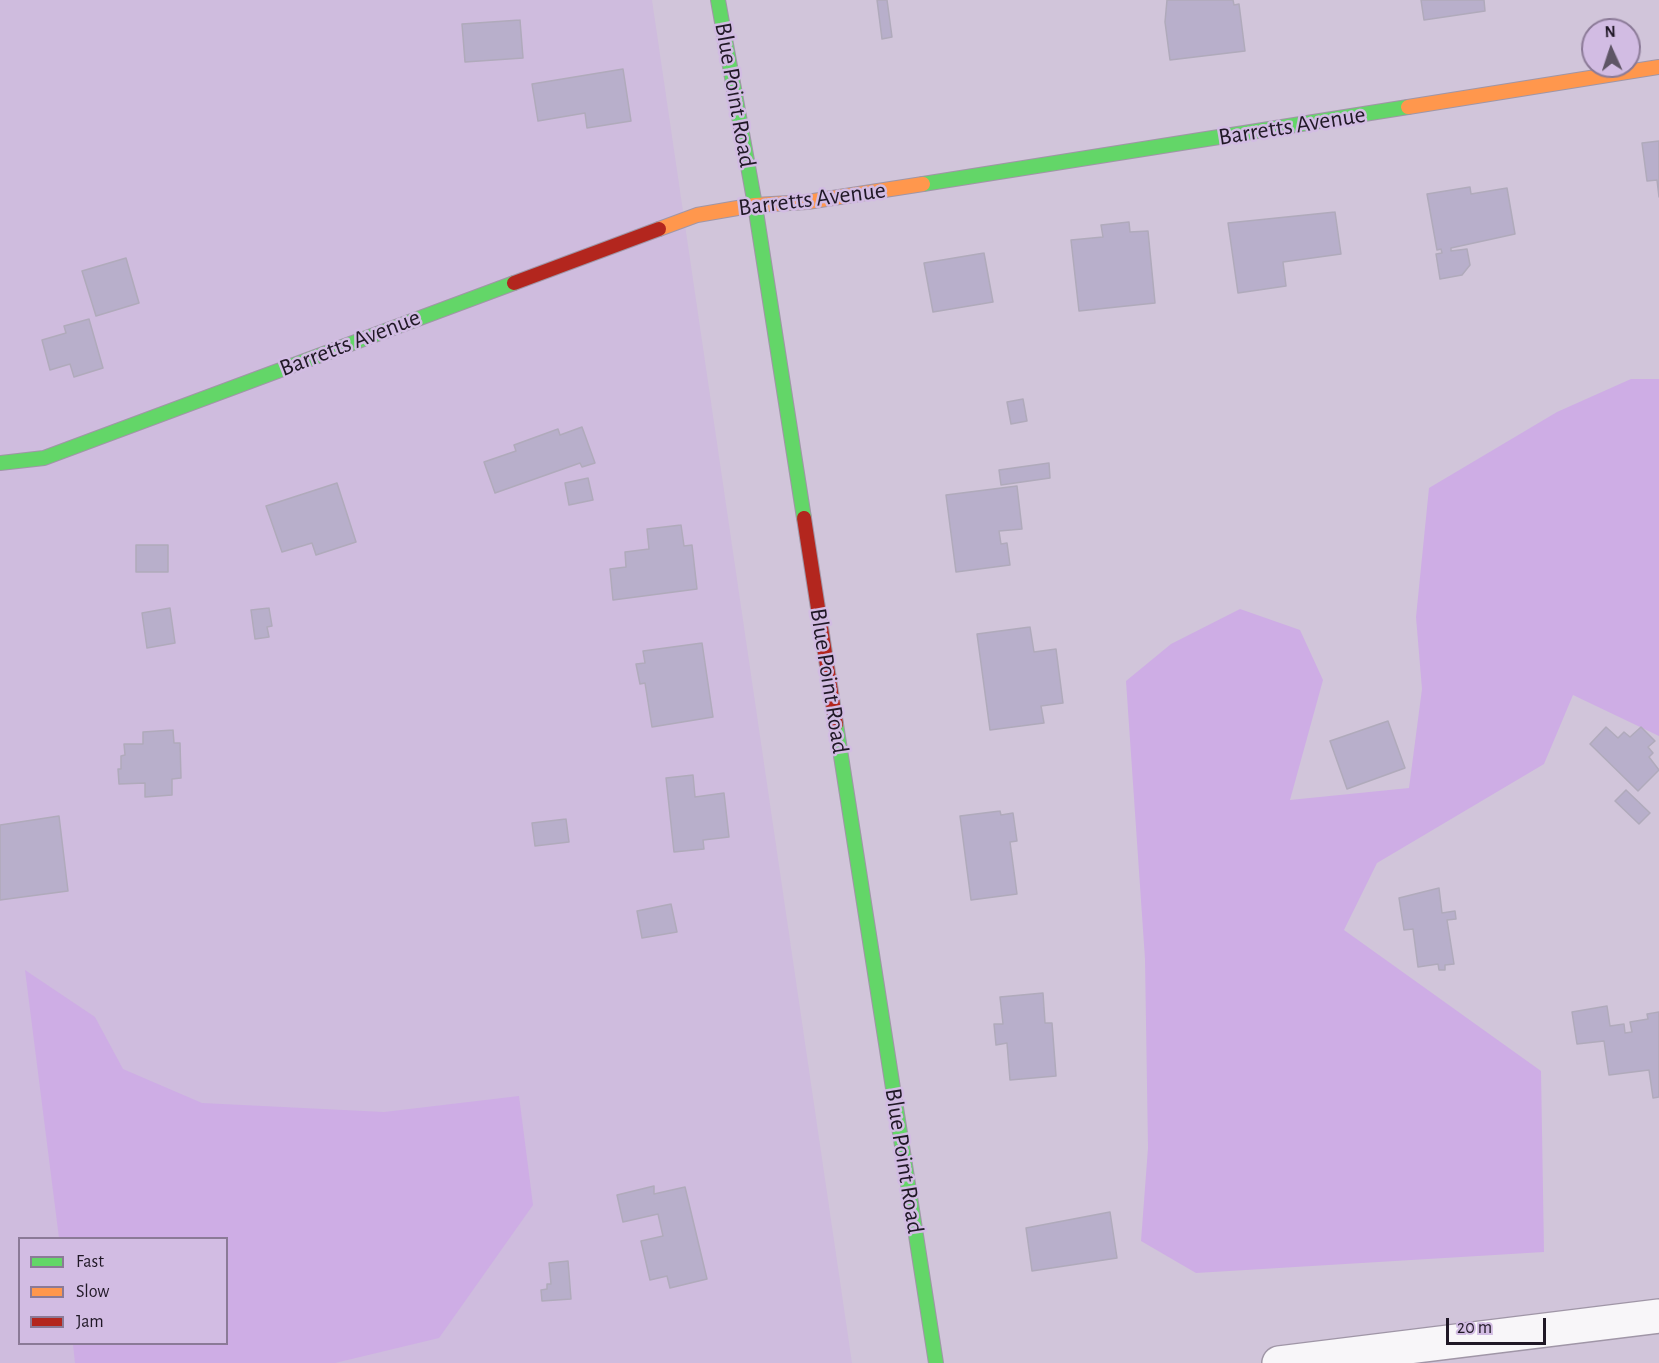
<!DOCTYPE html>
<html>
<head>
<meta charset="utf-8">
<style>
  body { margin:0 }
  #map { position:relative; width:1659px; height:1363px; overflow:hidden; background:#d1c5da; font-family:"Alegreya Sans",sans-serif }
  canvas { display:block }
  .legend { position:absolute; left:18px; top:1237px; width:210px; height:108px; box-sizing:border-box; background:#d2bce3; border:2px solid #8b7a97; margin:0; padding:8px 10px; list-style:none; font-size:18px; color:#201826 }
  .legend li { display:flex; align-items:center; gap:12px; height:30px }
  .legend b { width:30px; border:2px solid #8b7a97 }
  .north { position:absolute; left:1581px; top:18px; width:60px; height:60px; box-sizing:border-box; background:#d2bce3; border:2px solid #8b7a97; border-radius:50%; rotate:357deg; font-size:16px; font-weight:700; line-height:24px; text-align:center; color:#201826 }
  .north::after { content:''; display:block; margin:auto; width:21px; height:27px; background:#5e5565; clip-path:polygon(50% 0,100% 100%,50% 72%,0 100%) }
  .scale { position:absolute; left:1446px; top:1318px; width:100px; height:27px; box-sizing:border-box; border:3px solid #201826; border-top:0; padding-left:8px; font-size:18px; line-height:21px; white-space:nowrap; color:#201826; -webkit-text-stroke:4px #d2bce3; paint-order:stroke }
</style>
</head>
<body>
<div id="map">
<canvas width="1659" height="1363"></canvas>
<ul class="legend">
<li><b style="height:8px;background:#63d668"></b>Fast</li>
<li><b style="height:8px;background:#ff974d"></b>Slow</li>
<li><b style="height:8px;background:#b3261e"></b>Jam</li>
</ul>
<div class="north">N</div>
<div class="scale">20 m</div>
</div>
<script>
const ctx = document.querySelector('canvas').getContext('2d');
ctx.lineJoin = 'round';
function fill(path, color) { ctx.fillStyle = color; ctx.fill(path, 'evenodd'); }
const shape = rows => new Path2D(rows.map(r => 'M' + r).join(''));
function stroke(path, color, width, dash) { ctx.strokeStyle = color; ctx.lineWidth = width; ctx.lineCap = dash ? 'butt' : 'round'; ctx.setLineDash(dash || []); ctx.stroke(path); }
function drawText(font, color, halo, rows, align = 'center') {
  ctx.font = font + ' "Alegreya Sans",sans-serif'; ctx.lineWidth = 5; ctx.setLineDash([]); ctx.textBaseline = 'middle'; ctx.strokeStyle = halo; ctx.fillStyle = color; for (const [text, x, y, turn = 0] of rows) {
    ctx.save(); ctx.translate(x, y); ctx.rotate((+turn || 0) * Math.PI / 180); ctx.textAlign = isNaN(turn) ? turn : align; if (halo) ctx.strokeText(text, 0, 0); ctx.fillText(text, 0, 0); ctx.restore();
  }
}
const built = shape([
  [0,0,652,0,852,1363,0,1363],
  [20,1238,226,1238,226,1344,20,1344]
]);
const green = shape([
  [1631,379,1659,379,1659,736,1573,695,1544,764,1377,863,1344,930,1541,1071,1544,1252,1196,1273,1141,1241,1148,1148,1145,959,1126,681,1171,644,1240,609,1300,630,1323,680,1290,800,1409,788,1422,689,1416,617,1429,488,1557,412],
  [25,970,95,1017,123,1069,202,1103,384,1112,519,1096,533,1205,439,1338,335,1363,75,1363,73,1344,226,1344,226,1238,59,1238]
]);
const building = shape([
  [877,0,887,0,892,37,882,39,877,0],
  [1167,0,1233,0,1234,5,1239,4,1245,51,1170,60,1165,22,1167,0],
  [1421,0,1484,0,1485,11,1424,20,1421,0],
  [520,20,523,58,465,62,462,24,520,20],
  [623,69,631,121,587,128,585,113,538,121,532,84,623,69],
  [1659,141,1659,197,1657,180,1647,181,1642,143,1659,141],
  [1470,187,1471,194,1507,188,1515,234,1451,248,1451,251,1467,249,1470,265,1462,275,1440,279,1436,254,1442,253,1441,249,1437,250,1427,194,1470,187],
  [1335,212,1341,254,1283,262,1286,286,1238,293,1228,223,1335,212],
  [1129,222,1130,232,1148,231,1155,303,1079,311,1071,240,1103,237,1101,225,1129,222],
  [984,253,993,302,933,312,924,263,984,253],
  [126,258,139,303,96,316,82,271,126,258],
  [89,319,103,368,74,377,70,364,50,370,42,340,66,333,64,326,89,319],
  [1023,399,1027,421,1011,424,1007,402,1023,399],
  [582,427,595,463,582,467,580,463,495,493,484,462,516,451,514,445,558,429,560,435,582,427],
  [1049,463,1050,478,1001,485,999,470,1049,463],
  [588,478,593,500,569,505,565,483,588,478],
  [337,483,356,542,316,555,312,543,282,552,266,506,337,483],
  [1017,486,1022,529,999,531,1001,544,1007,543,1010,565,956,572,946,495,1017,486],
  [681,525,684,546,692,545,697,589,613,600,610,569,626,567,625,552,649,549,647,529,681,525],
  [136,545,168,545,168,572,136,572,136,545],
  [170,608,175,643,147,648,142,613,170,608],
  [269,608,272,626,267,627,269,637,255,639,251,610,269,608],
  [1030,627,1034,652,1056,649,1063,703,1041,706,1044,723,990,730,977,634,1030,627],
  [702,643,713,717,652,727,645,683,640,684,636,664,645,663,643,651,702,643],
  [1388,721,1405,768,1347,789,1330,741,1388,721],
  [1606,727,1618,738,1624,732,1630,737,1641,727,1655,741,1648,747,1653,753,1649,757,1659,770,1638,791,1590,744,1606,727],
  [173,730,174,743,180,743,181,778,172,779,172,795,145,797,145,783,119,784,118,769,121,769,121,756,125,755,124,744,143,744,143,732,173,730],
  [693,775,695,797,724,793,729,837,703,840,704,849,674,852,666,778,693,775],
  [1626,790,1650,813,1639,824,1615,801,1626,790],
  [1000,811,1001,815,1013,813,1017,841,1010,842,1017,894,971,900,960,816,1000,811],
  [59,816,68,891,0,900,0,825,59,816],
  [566,819,569,842,535,846,532,823,566,819],
  [1439,888,1442,913,1455,911,1456,919,1447,920,1454,964,1445,965,1445,970,1439,970,1438,964,1418,967,1413,929,1404,930,1399,898,1439,888],
  [671,904,677,932,642,938,637,911,671,904],
  [1043,993,1045,1023,1052,1023,1056,1076,1010,1080,1007,1043,996,1045,994,1024,1003,1024,1000,997,1043,993],
  [1607,1006,1610,1026,1624,1024,1625,1033,1632,1032,1630,1022,1648,1019,1647,1014,1659,1012,1659,1097,1653,1098,1649,1070,1609,1075,1604,1041,1577,1044,1572,1012,1607,1006],
  [654,1186,654,1194,685,1187,707,1279,670,1288,667,1276,650,1280,641,1241,663,1236,658,1214,623,1222,617,1195,654,1186],
  [1110,1212,1117,1258,1032,1271,1026,1228,1110,1212],
  [568,1261,571,1299,542,1301,541,1290,547,1289,547,1284,551,1284,549,1263,568,1261]
]);
const street = shape([
  [1279,1363,1659,1316]
]);
const fast = shape([
  [718,0,755,205,804,518],
  [923,184,1408,107],
  [0,463,44,458,514,283],
  [836,724,936,1363]
]);
const slow = shape([
  [1408,107,1659,67],
  [659,229,697,215,755,205,807,202,923,184]
]);
const jam = shape([
  [514,283,659,229],
  [804,518,836,724]
]);
const streetNames = [
  ["Blue Point Road",735,95,80],
  ["Barretts Avenue",1292,126,-9],
  ["Barretts Avenue",812,199,-7],
  ["Barretts Avenue",350,343,-21],
  ["Blue Point Road",829,681,81],
  ["Blue Point Road",904,1161,81]
];
fill(built, '#cfbcde');
fill(green, '#ceade5');
fill(building, '#b8afcb');
stroke(building, '#b0aabb', 1.5);
stroke(street, '#a096a7', 36);
stroke(fast, '#a096a7', 16);
stroke(slow, '#a096a7', 16);
stroke(jam, '#a096a7', 16);
stroke(street, '#f8f6f9', 33);
stroke(fast, '#63d668', 14);
stroke(slow, '#ff974d', 14);
stroke(jam, '#b3261e', 14);
drawText('24px', '#201826', '#d2bce3', streetNames);
</script>
</body>
</html>
